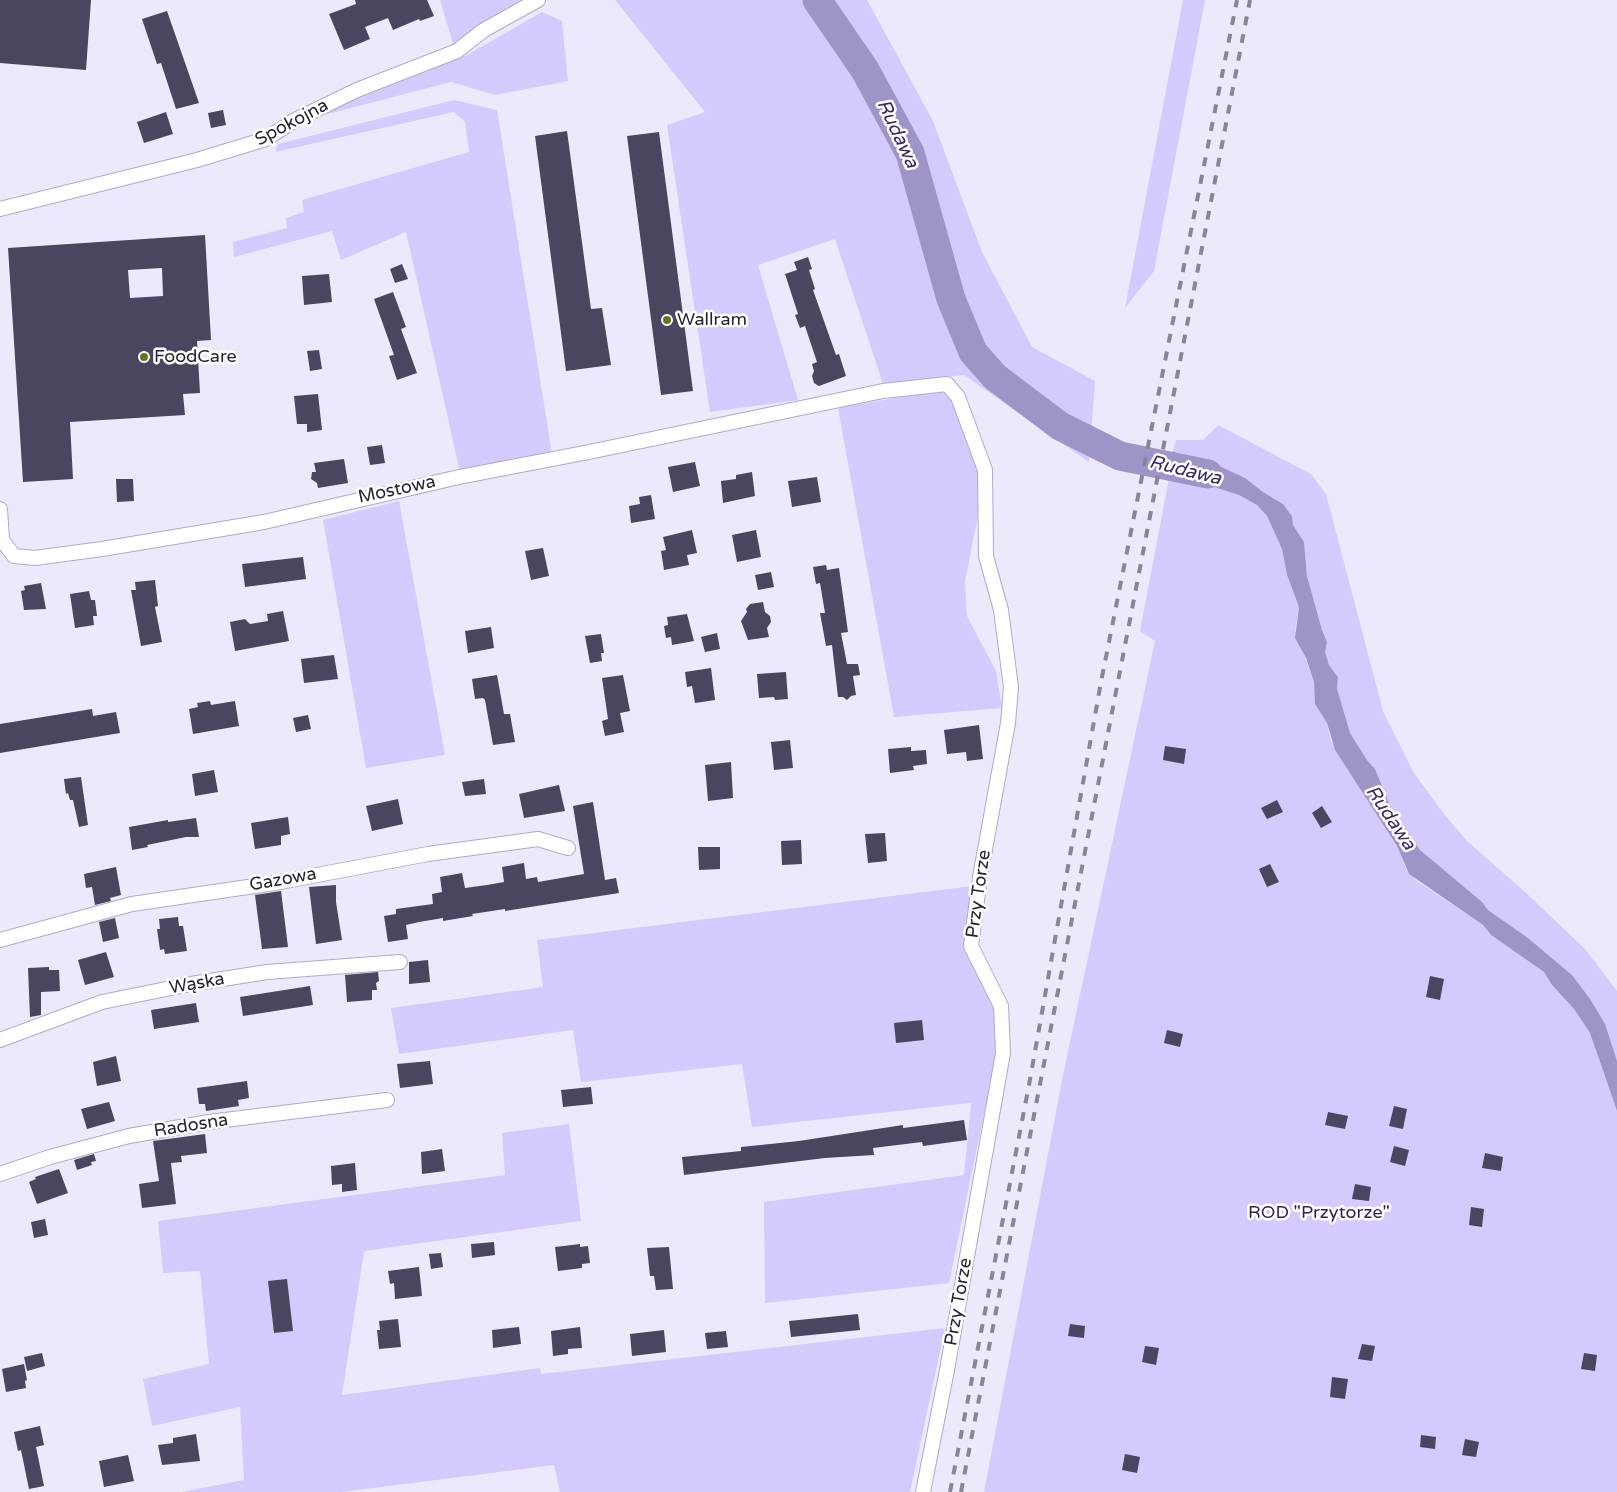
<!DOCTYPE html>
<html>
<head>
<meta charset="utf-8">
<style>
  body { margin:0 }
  canvas { display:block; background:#ede9fd }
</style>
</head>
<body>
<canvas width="1617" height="1492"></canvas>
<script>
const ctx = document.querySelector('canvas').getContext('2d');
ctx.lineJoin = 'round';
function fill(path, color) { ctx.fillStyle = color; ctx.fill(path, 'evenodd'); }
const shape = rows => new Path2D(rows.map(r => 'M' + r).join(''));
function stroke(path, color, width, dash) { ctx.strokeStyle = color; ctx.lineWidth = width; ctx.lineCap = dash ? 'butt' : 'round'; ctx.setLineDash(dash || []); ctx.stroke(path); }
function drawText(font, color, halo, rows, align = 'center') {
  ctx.font = font + ' "Varela Round",sans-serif'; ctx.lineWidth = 5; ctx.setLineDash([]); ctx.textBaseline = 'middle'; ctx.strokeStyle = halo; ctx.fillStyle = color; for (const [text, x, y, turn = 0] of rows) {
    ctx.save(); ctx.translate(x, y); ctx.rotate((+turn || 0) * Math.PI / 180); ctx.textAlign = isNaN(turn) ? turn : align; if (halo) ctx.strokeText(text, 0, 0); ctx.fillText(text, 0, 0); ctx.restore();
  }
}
const green = shape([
  [440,0,521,0,454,47],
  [615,0,867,0,933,121,982,252,1032,347,1095,381,1089,462,964,375,883,384,835,239,758,265,798,400,710,412,667,125,705,112],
  [1183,0,1205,0,1154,271,1125,308],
  [542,12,562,21,568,81,495,95,451,82,297,122,467,55],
  [454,100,497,110,552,454,460,472,406,232,341,260,332,231,234,257,233,242,287,228,286,218,304,212,302,200,469,152,465,122,454,112,275,152,278,144],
  [946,389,976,438,984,484,965,582,967,616,996,671,1002,708,894,717,838,408],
  [1218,425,1311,474,1326,494,1383,711,1414,773,1444,814,1467,841,1524,891,1585,949,1617,991,1617,1061,1572,975,1528,938,1488,910,1482,902,1422,853,1391,808,1373,766,1367,760,1346,727,1337,689,1338,676,1329,665,1325,652,1327,642,1322,630,1307,576,1304,542,1293,525,1292,516,1283,504,1263,492,1248,481,1188,460,1173,451,1176,440,1203,440],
  [1170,473,1239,495,1257,505,1267,516,1282,549,1287,575,1299,607,1295,630,1314,682,1317,707,1327,723,1330,738,1337,753,1397,846,1407,871,1417,881,1483,925,1491,935,1544,972,1552,985,1574,1009,1590,1033,1617,1111,1617,1492,984,1492,1063,1075,1155,641,1140,631],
  [399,501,445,755,366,768,323,520],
  [981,885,977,948,999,1008,999,1041,949,1283,765,1303,764,1202,964,1175,971,1103,752,1127,742,1064,581,1082,573,1030,399,1054,391,1008,543,987,537,940],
  [569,1124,581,1221,364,1251,342,1395,540,1368,541,1374,945,1328,910,1492,560,1492,554,1465,342,1492,182,1492,244,1480,240,1407,152,1426,143,1379,209,1364,200,1271,163,1273,158,1221,505,1175,502,1133]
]);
const water = shape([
  [1173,451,1188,460,1217,465,1245,478,1263,492,1283,504,1292,516,1293,525,1304,542,1307,576,1322,630,1327,642,1325,652,1329,665,1338,677,1337,689,1350,733,1367,760,1375,769,1391,808,1420,850,1482,902,1488,910,1528,938,1572,975,1590,999,1605,1024,1617,1061,1617,1111,1590,1033,1574,1009,1552,985,1544,972,1491,935,1483,925,1409,874,1397,846,1335,750,1327,723,1315,704,1314,682,1306,658,1295,638,1299,607,1287,575,1282,549,1267,516,1257,505,1239,495,1170,473]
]);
const river = shape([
  [817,0,865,70,910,153,951,299,973,352,995,377,1060,426,1120,456,1208,474]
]);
const building = shape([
  [0,0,91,0,86,70,0,63],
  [355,0,427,0,434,16,420,21,419,19,393,30,388,18,365,27,370,39,344,50,329,14,356,4],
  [167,11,199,103,176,109,161,63,157,64,142,19],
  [223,110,226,125,211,128,208,113],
  [166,112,173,134,144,143,137,122],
  [567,131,591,309,602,308,611,365,566,371,535,136],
  [659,132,693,391,661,395,627,136],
  [205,235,211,340,197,341,200,393,183,394,185,415,70,422,73,479,23,482,8,248],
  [162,268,163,296,130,298,128,270],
  [808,257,812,269,809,270,815,289,813,290,836,355,839,354,846,376,819,386,814,383,812,376,814,371,812,364,817,362,805,326,800,328,795,315,798,314,785,274,797,270,794,262],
  [402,264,408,279,395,283,390,269],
  [329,274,332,302,304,305,302,276],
  [393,292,406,327,401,329,417,373,397,380,389,356,394,355,374,299],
  [319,350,322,369,310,371,307,351],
  [318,394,322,430,307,432,307,424,297,424,294,396],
  [382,445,385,463,370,465,367,447],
  [344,459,348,483,318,488,317,483,311,479,312,472,316,472,314,463],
  [695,462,700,486,673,492,668,467],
  [752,472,755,496,723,503,721,481,736,479,736,475],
  [817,477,821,502,792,507,788,481],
  [116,479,133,479,134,501,117,502],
  [651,495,655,519,631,523,629,506,640,504,639,497],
  [692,530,697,553,687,555,689,565,664,570,661,551,666,550,663,537],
  [756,530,761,557,737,562,732,535],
  [543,548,549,576,531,580,525,551],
  [303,557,306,579,245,587,242,564],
  [826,565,827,570,839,568,848,632,841,633,847,664,858,664,860,675,853,676,856,695,851,696,847,700,843,697,838,697,832,645,826,646,820,613,825,613,820,583,816,584,813,567],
  [771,572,774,587,758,590,755,575],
  [155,580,158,606,155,607,162,642,141,646,131,590,136,590,135,582],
  [41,583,46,609,24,610,21,591,25,590,24,586],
  [89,591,91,600,95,600,97,616,93,616,94,625,75,628,70,594],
  [763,602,765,612,770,616,771,622,767,628,769,637,748,640,741,621,747,612,746,609,750,604],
  [283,611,289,641,235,651,230,622,245,619,250,624,268,621,267,614],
  [687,614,694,641,672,645,671,637,666,638,664,626,668,625,667,617],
  [491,627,494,648,468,653,465,631],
  [717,633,720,649,705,652,701,637],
  [601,634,604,653,601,653,602,661,590,663,585,636],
  [334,655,338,679,304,683,301,659],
  [711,668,715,700,695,703,692,686,687,687,685,672],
  [786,672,788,699,775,700,774,697,759,698,757,674],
  [497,675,504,714,510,714,515,742,493,745,485,700,483,698,475,699,472,679],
  [623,675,630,711,620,713,624,732,605,736,602,721,608,719,602,678],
  [210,701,211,705,235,701,239,726,193,734,189,709,198,707,197,703],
  [92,709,93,716,116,712,120,733,0,753,0,724],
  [308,715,311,729,296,732,293,718],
  [979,725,983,759,967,761,966,752,947,754,944,730],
  [790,740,793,768,774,770,771,742],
  [1165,746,1186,749,1184,764,1163,760],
  [911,747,911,751,926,750,927,764,913,766,914,770,890,773,888,749],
  [731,762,733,798,708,801,705,765],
  [214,770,218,792,195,796,192,774],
  [81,777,88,825,79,827,73,800,70,800,68,793,66,794,64,779],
  [484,779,486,794,465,796,462,782],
  [559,785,565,811,524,818,519,794],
  [398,799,403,824,372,831,366,806],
  [1277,800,1283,812,1267,819,1261,808],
  [593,802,605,880,616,878,619,893,505,911,505,909,472,914,473,916,443,921,443,918,419,922,406,925,408,939,388,942,384,916,396,914,396,909,433,904,432,894,442,892,440,877,462,873,465,888,487,885,504,882,502,867,524,863,526,879,537,877,538,882,584,874,573,806],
  [1322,806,1332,822,1321,828,1312,813],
  [288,817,290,834,281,836,281,845,255,849,251,823],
  [196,818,199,837,186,837,147,845,148,847,132,850,129,827,168,820,168,822],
  [885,833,887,861,868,863,865,834],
  [801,840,802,864,782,865,781,841],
  [698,847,720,847,720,869,699,870],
  [1270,864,1279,882,1267,887,1259,869],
  [116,867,121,895,110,898,111,901,95,905,92,887,86,888,84,874],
  [336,885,336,902,342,940,316,944,309,887],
  [281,891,288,947,262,949,255,895],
  [178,917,179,926,183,926,187,951,165,954,164,949,160,950,157,929,160,929,159,919],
  [115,918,119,938,103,942,99,922],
  [106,952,114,977,85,985,78,960],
  [428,960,430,982,409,984,409,962],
  [49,967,49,970,59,970,60,991,41,992,41,1015,30,1017,28,968],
  [378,972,379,981,376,983,377,990,372,990,372,1000,347,1002,345,975],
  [1430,976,1444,979,1440,1000,1426,997],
  [310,986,313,1005,243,1016,240,997],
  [196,1003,199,1022,154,1029,151,1010],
  [922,1020,924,1040,896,1043,894,1023],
  [1167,1030,1183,1034,1180,1047,1164,1043],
  [116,1056,121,1081,97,1086,93,1062],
  [430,1061,433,1084,400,1088,397,1064],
  [247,1081,249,1098,238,1100,239,1106,206,1111,205,1104,199,1104,197,1088],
  [591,1087,593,1104,563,1107,561,1090],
  [109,1102,115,1121,87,1129,81,1109],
  [1394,1106,1407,1109,1403,1129,1389,1126],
  [1328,1112,1348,1116,1345,1129,1325,1125],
  [964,1120,967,1140,923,1146,922,1142,873,1148,874,1155,825,1158,684,1175,682,1157,741,1151,741,1147,799,1141,903,1125,903,1128],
  [205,1134,207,1153,181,1156,182,1162,171,1163,176,1204,142,1208,139,1184,159,1181,153,1141],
  [1394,1146,1409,1150,1405,1166,1390,1162],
  [442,1149,445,1171,422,1174,421,1152],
  [1485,1153,1503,1157,1501,1171,1482,1168],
  [94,1154,96,1161,91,1162,92,1165,77,1170,74,1160],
  [355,1163,357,1190,342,1192,342,1184,332,1185,331,1166],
  [59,1169,68,1193,37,1204,29,1182,36,1179,35,1177],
  [1355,1184,1371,1187,1369,1201,1352,1199],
  [1471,1207,1484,1209,1482,1227,1469,1225],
  [45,1219,48,1235,34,1238,31,1222],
  [494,1242,495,1255,472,1258,471,1244],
  [580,1244,580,1247,588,1246,590,1263,582,1264,582,1268,558,1271,555,1247],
  [669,1247,673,1289,656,1290,654,1276,650,1276,647,1248],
  [441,1253,443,1267,431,1269,429,1254],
  [419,1267,422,1296,395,1299,394,1283,390,1284,388,1271],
  [287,1279,293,1331,274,1333,268,1281],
  [858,1314,860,1330,791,1337,789,1321],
  [398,1319,401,1347,379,1349,377,1330,380,1330,379,1321],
  [1070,1324,1085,1326,1084,1338,1068,1336],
  [519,1327,521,1344,493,1348,492,1330],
  [580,1327,582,1348,568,1349,568,1354,553,1356,551,1331],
  [664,1330,666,1352,632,1356,630,1334],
  [726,1331,728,1347,707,1349,705,1333],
  [1362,1344,1375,1346,1372,1361,1358,1359],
  [1145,1346,1159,1348,1156,1365,1142,1362],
  [42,1353,45,1366,27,1371,24,1357],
  [1584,1353,1597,1355,1595,1371,1581,1369],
  [24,1364,27,1380,25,1381,26,1388,6,1392,2,1369],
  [1332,1377,1348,1379,1345,1399,1330,1397],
  [40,1426,44,1445,36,1447,44,1486,29,1489,21,1450,18,1451,14,1432],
  [196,1434,200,1461,162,1465,158,1445,173,1443,173,1438],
  [1421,1435,1436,1437,1435,1449,1420,1447],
  [1465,1439,1479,1442,1476,1457,1462,1455],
  [1125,1454,1140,1457,1137,1473,1122,1470],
  [128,1455,134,1481,104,1487,99,1461]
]);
const street = shape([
  [0,209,197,160,266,139,295,120,357,90,457,51,484,30,538,0],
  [0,509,2,540,14,556,35,558,102,549,264,522,459,477,589,452,883,391,947,384,958,397,985,470,986,556,1001,610,1011,687,1008,723,980,877,971,946,1001,1006,1003,1053,947,1370,923,1492],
  [0,940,132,904,275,883,428,854,538,839,568,848],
  [0,1040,102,1002,191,984,267,972,400,962],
  [0,1174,50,1157,129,1136,209,1122,387,1100]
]);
const rail = shape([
  [950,1492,1029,1085,1101,682,1237,0],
  [961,1492,1250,0]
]);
const markers = [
  [667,320,5,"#6b721a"],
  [144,357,5,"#6b721a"]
];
const streetNames = [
  ["Spokojna",292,123,-28],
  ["Mostowa",397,490,-12],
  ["Gazowa",283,880,-10],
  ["Przy Torze",979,894,-82],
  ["Wąska",197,984,-10],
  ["Radosna",191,1126,-9],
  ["Przy Torze",959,1302,-80]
];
const poiNames = [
  ["Wallram",677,320],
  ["FoodCare",154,357]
];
const parkNames = [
  ["ROD \"Przytorze\"",1319,1213]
];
const waterNames = [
  ["Rudawa",897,134,65],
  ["Rudawa",1185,471,14],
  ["Rudawa",1390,818,56]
];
fill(green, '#d5cafe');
fill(water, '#9f94c8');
stroke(river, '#9f94c8', 29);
fill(building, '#4b455f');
stroke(street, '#afa9c8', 16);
stroke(street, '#fff', 14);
stroke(rail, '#888595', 4, [9, 9]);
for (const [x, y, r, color] of markers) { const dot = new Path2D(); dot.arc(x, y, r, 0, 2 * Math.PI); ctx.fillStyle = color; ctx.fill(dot); stroke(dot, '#fff', 2); }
drawText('18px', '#26232f', '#fff', streetNames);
drawText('18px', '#26232f', '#fff', poiNames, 'left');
drawText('18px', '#311d5a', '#fff', parkNames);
drawText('italic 19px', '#3b2766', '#fff', waterNames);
</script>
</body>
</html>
